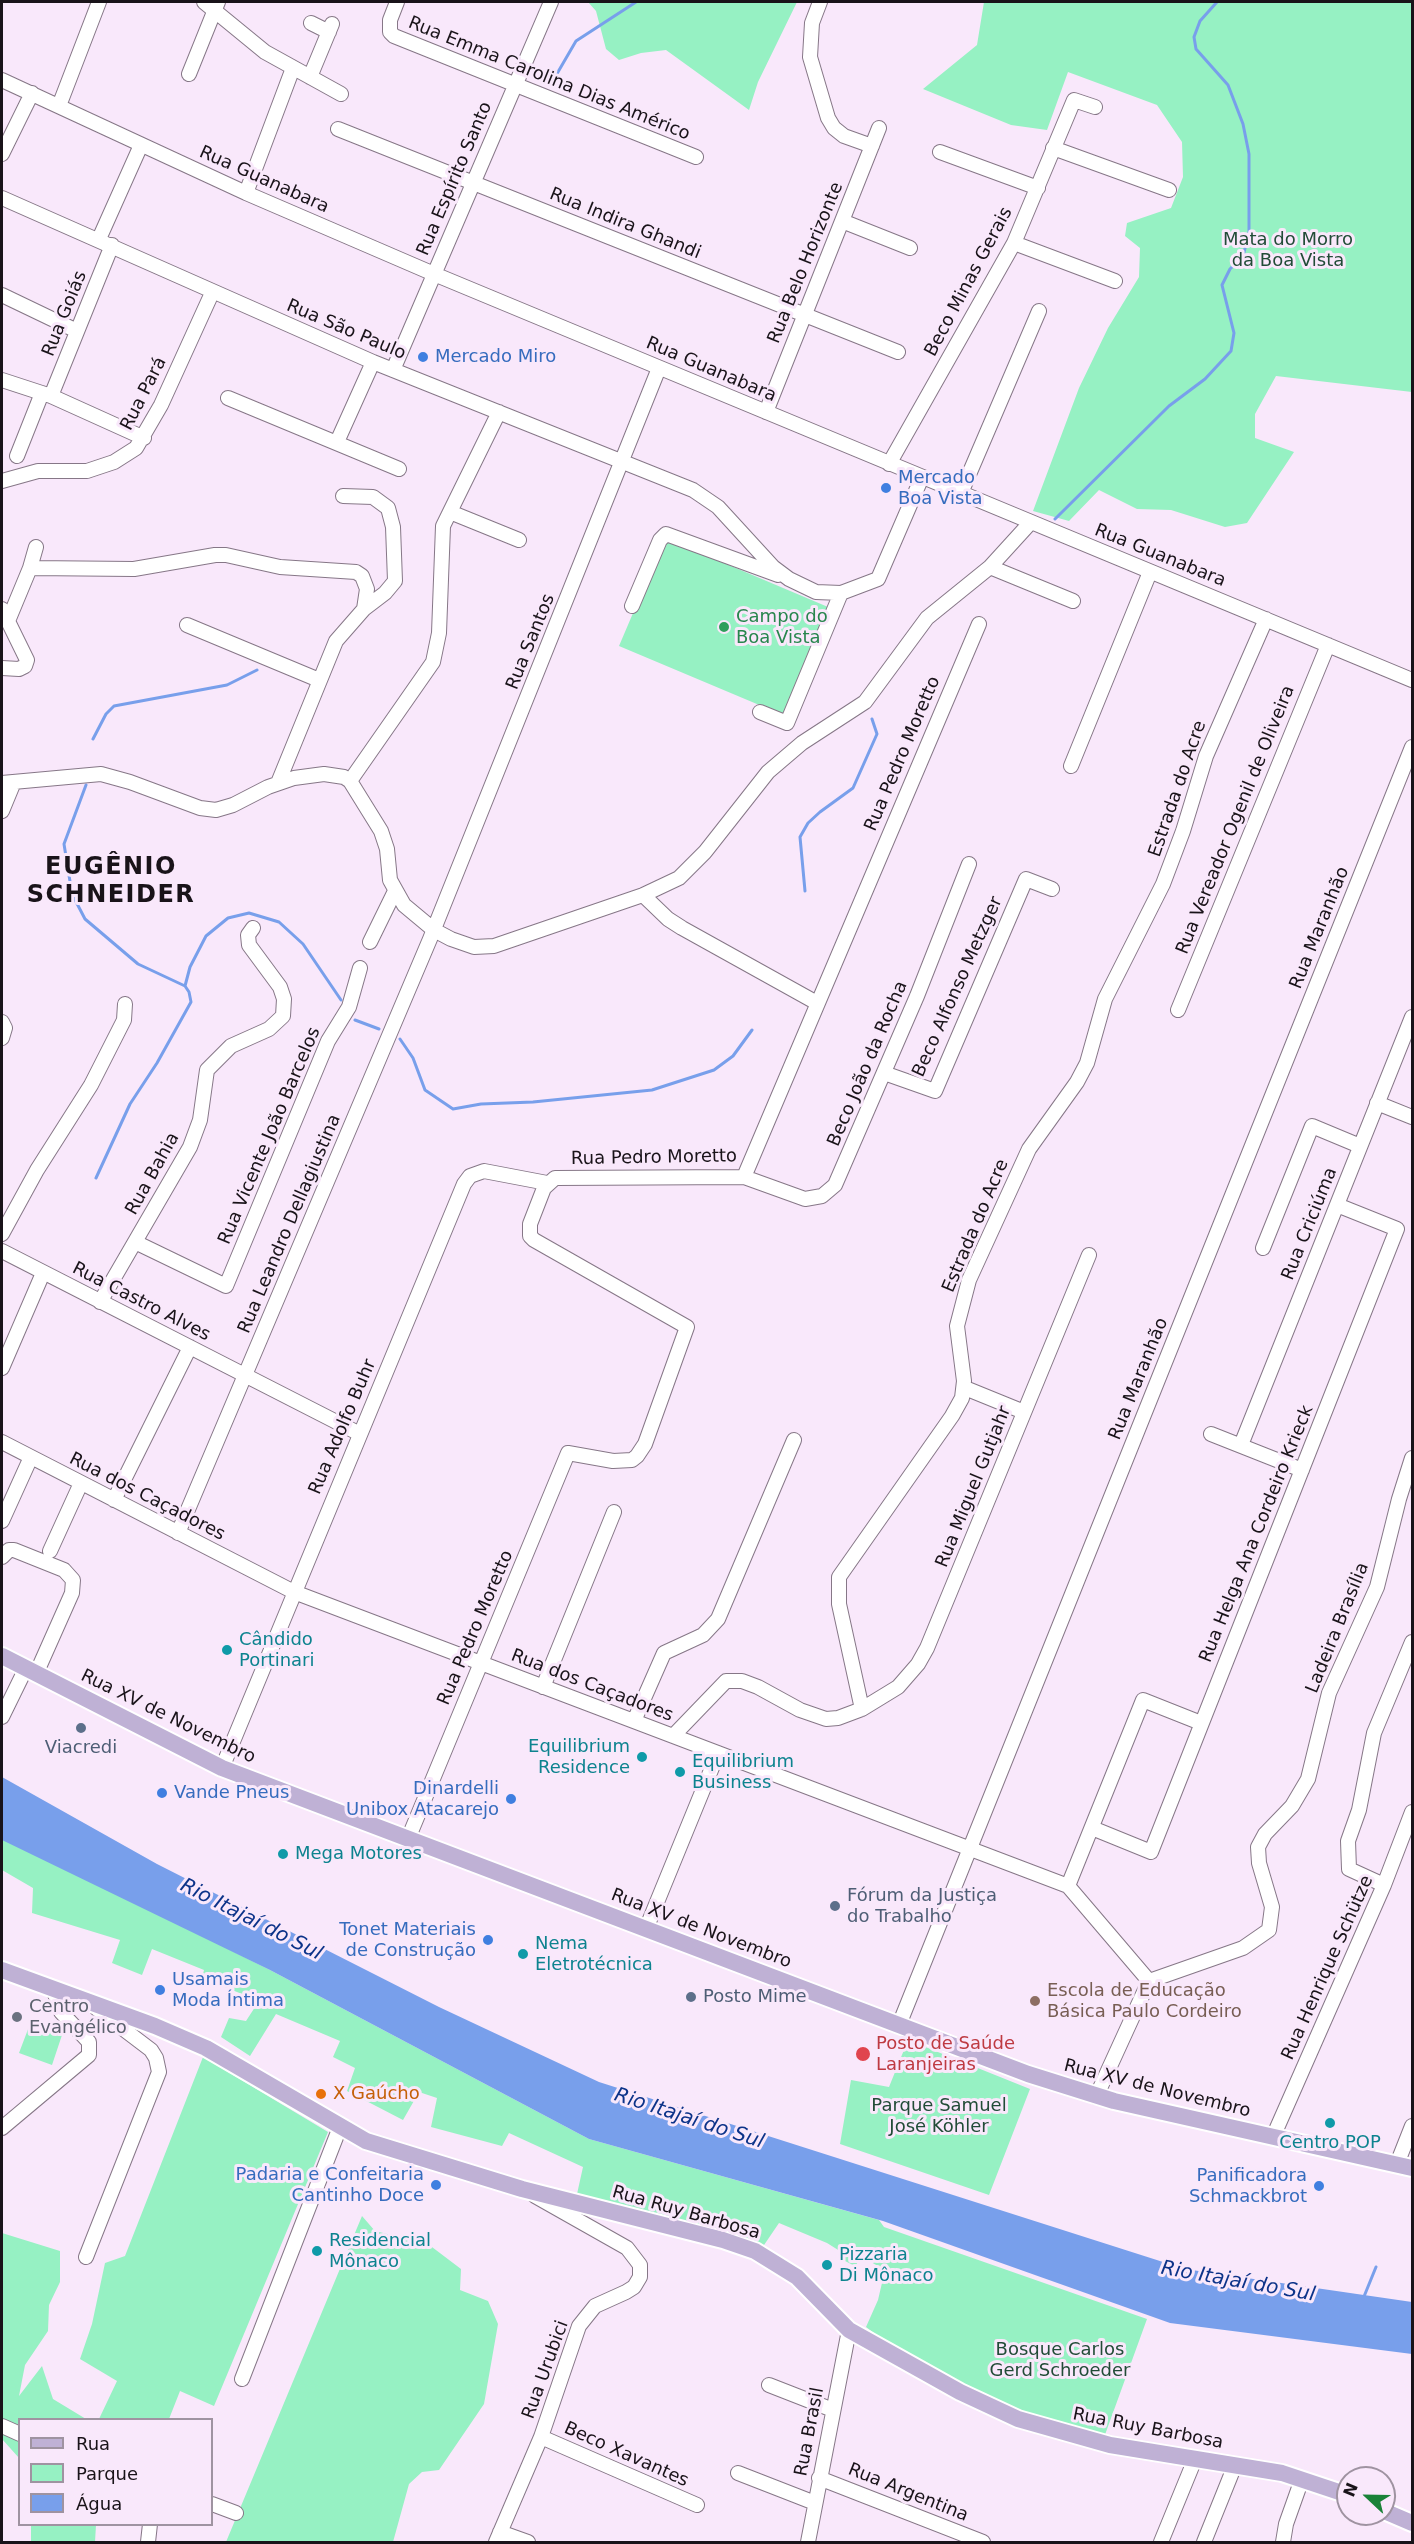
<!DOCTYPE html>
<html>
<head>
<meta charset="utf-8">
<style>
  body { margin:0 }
  #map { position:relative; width:1414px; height:2544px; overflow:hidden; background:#f9e8fb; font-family:"DejaVu Sans",sans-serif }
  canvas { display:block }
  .frame { position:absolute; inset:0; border:3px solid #191319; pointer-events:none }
  .legend { position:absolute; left:18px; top:2418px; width:195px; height:108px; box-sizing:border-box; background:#f9e8fb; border:2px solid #9f93a1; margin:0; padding:8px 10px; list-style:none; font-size:18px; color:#191319 }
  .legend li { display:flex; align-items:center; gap:12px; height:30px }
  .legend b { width:30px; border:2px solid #9f93a1 }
  .north { position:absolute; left:1336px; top:2466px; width:60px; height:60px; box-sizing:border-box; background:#f9e8fb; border:2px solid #9f93a1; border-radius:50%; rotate:292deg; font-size:16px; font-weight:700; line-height:24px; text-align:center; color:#191319 }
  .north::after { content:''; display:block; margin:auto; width:21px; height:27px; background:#1a8238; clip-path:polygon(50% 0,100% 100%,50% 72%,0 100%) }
</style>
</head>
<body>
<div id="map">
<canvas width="1414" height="2544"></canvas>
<div class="frame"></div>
<ul class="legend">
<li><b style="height:8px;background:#bfb1d5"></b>Rua</li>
<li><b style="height:16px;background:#96f1c3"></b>Parque</li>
<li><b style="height:16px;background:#789feb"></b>Água</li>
</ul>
<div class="north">N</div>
</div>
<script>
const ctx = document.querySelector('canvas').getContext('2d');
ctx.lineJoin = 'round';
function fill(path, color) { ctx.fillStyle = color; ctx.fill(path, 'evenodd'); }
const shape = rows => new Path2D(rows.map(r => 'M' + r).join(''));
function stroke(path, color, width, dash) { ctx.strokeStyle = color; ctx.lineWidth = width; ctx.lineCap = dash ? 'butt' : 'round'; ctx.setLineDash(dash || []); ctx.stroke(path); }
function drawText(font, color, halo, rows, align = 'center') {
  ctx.font = font + ' "DejaVu Sans",sans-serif'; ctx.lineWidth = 6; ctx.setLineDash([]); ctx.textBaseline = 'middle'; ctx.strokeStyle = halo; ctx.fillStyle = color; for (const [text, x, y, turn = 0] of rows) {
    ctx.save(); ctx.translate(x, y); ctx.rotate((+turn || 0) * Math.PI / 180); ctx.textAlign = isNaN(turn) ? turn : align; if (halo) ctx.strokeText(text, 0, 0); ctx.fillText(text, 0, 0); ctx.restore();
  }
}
const green = shape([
  [588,2,797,2,758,82,749,110,666,50,641,53,619,60,606,49,596,11],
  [984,2,1412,2,1412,392,1276,376,1255,414,1255,438,1294,452,1247,523,1225,527,1171,510,1137,509,1099,490,1069,521,1033,511,1079,388,1108,328,1139,277,1140,248,1125,236,1127,223,1171,208,1183,177,1182,142,1157,105,1068,72,1047,130,1011,125,923,89,977,45],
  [665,538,828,607,783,715,619,646],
  [2,1835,270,1970,589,2139,879,2220,884,2227,1147,2319,1102,2443,1051,2428,910,2361,866,2327,878,2300,885,2270,862,2257,855,2266,841,2259,843,2253,827,2243,779,2223,762,2248,577,2194,583,2167,509,2133,502,2146,431,2127,437,2098,419,2092,403,2120,347,2091,355,2068,333,2057,340,2041,276,2014,250,2056,221,2037,229,2018,246,2021,257,2004,252,1998,202,1978,204,1970,152,1949,142,1975,112,1963,120,1940,32,1913,33,1888,2,1870],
  [30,2024,62,2035,52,2065,19,2053],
  [908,2040,1030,2089,989,2195,840,2144,851,2080,889,2087],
  [203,2057,328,2132,214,2406,180,2391,169,2419,99,2419,117,2381,80,2359,92,2324,105,2263,125,2256],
  [362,2216,375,2231,428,2244,461,2269,460,2290,488,2301,498,2324,484,2404,439,2470,422,2472,409,2484,393,2542,226,2542],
  [2,2233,60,2251,60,2282,49,2305,48,2331,25,2365,19,2396,42,2366,53,2399,86,2419,20,2420,19,2458,2,2439],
  [31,2525,96,2525,95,2542,31,2542]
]);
const water = shape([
  [2,1777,157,1864,439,2007,599,2082,1185,2269,1412,2302,1412,2354,1170,2323,883,2221,589,2139,270,1970,2,1840]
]);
const stream = shape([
  [551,84,576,41,636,2],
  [1055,519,1169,406,1205,379,1231,351,1234,333,1222,285,1230,269,1243,256,1249,233,1249,154,1243,124,1228,85,1196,49,1194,37,1200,21,1217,2],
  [93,739,106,714,114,706,227,685,257,670],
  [86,785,64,844,72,894,85,919,138,964,185,986,189,992,191,1002,157,1063,130,1104,96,1178],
  [805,891,800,837,808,823,820,812,853,788,877,734,872,719],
  [185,986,190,967,206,936,228,918,249,913,279,922,303,944,341,1000],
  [355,1020,379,1029],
  [400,1039,413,1058,425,1090,453,1109,481,1104,533,1102,652,1090,714,1070,733,1056,752,1030],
  [1363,2299,1376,2267]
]);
const minor = shape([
  [204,2,265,52,341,94],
  [397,2,390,20,390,32,394,36,696,157],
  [820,2,812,23,810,57,828,118,834,128,844,136,872,146],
  [311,23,329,32],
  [189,74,218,2],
  [310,77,332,24],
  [2,80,246,193,434,274,1412,680],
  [59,106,99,2],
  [338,129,898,352],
  [1053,148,1169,190],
  [940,152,1038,188],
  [2,154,32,93],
  [246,193,293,68],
  [2,198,373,362,693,490,718,507,773,567,789,579,816,592,841,593,878,579,922,477],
  [842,221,910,248],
  [99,239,141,145],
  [1014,243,1115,281],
  [2,295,77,331],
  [393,370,551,2],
  [2,380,51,396,144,438],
  [51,396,112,245],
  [228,398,399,469],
  [766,412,879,128],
  [337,442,373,362],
  [17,456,42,393],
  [889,464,1014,243,1074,100,1095,107],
  [2,481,38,471,87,471,114,462,136,448,161,405,212,293],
  [961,493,1039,311],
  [450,512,519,540],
  [990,567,1073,601],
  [30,568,36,547],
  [632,606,660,540,666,534,778,575],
  [2,609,27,660,25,666,19,669,2,668],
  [8,621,30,568,134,569,215,555,226,555,280,567,356,572,362,576,367,589,364,609],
  [187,625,319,680],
  [760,712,787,723,841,593],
  [1071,766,1150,572],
  [350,781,433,662,439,633,443,526,499,412],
  [2,783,101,774,130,782,200,808,216,810,233,805,268,787,294,778,324,774,344,777,350,781,381,831,387,849,390,880,404,905,434,930,451,939,474,947,494,946,643,895,679,878,705,852,768,772,802,743,865,702,927,618,990,567,1031,522],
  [278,783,336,641,364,609,385,593,395,581,393,527,388,508,373,497,343,496],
  [2,811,14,782],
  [643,895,668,919,682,928,817,1003],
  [370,942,394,893],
  [1178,1010,1328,645],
  [2,1022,5,1028,2,1038],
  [884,1073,935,1091,1026,879,1052,889],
  [1377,1103,1412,1117],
  [744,1177,805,1199,822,1196,835,1185,917,996,969,864],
  [2,1234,37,1170,91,1085,124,1020,125,1004],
  [135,1242,226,1286,328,1041,349,1007,360,968],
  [1263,1248,1312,1126,1360,1146],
  [2,1251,360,1434],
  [100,1302,190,1147,200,1120,207,1070,231,1046,269,1029,283,1016,284,999,280,987,249,945,248,935,253,928],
  [2,1368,43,1273],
  [965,1388,1024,1412],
  [1211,1434,1302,1470],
  [2,1442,294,1592,1068,1886,1149,1981],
  [1241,1445,1412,1017],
  [114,1500,190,1347],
  [2,1521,31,1457],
  [178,1533,430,939,659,368],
  [50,1551,81,1483],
  [2,1557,9,1550,14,1550,64,1570,73,1580,72,1593,36,1674],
  [543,1687,614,1512],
  [862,1709,898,1687,918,1664,927,1648,1089,1255],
  [2,1717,26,1668],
  [634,1721,664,1653,703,1635,718,1619,794,1440],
  [673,1736,726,1681,742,1681,758,1687,800,1710,826,1719,838,1718,862,1709,839,1604,839,1577,952,1416,962,1398,964,1381,957,1326,969,1280,1029,1149,1077,1082,1087,1063,1105,999,1163,884,1183,831,1206,756,1266,619],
  [222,1768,464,1184,470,1176,484,1171,547,1183],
  [1092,1828,1151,1852,1397,1229,1337,1205],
  [408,1839,568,1453,613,1461,632,1460,637,1456,645,1444,687,1327,534,1240,530,1236,530,1224,544,1188,555,1178,744,1177,979,624],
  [1384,1885,1349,1869,1348,1841,1359,1810,1374,1733,1412,1642],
  [1068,1886,1143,1700,1201,1723],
  [646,1929,718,1753],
  [899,2025,1412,747],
  [1096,2097,1149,1981,1243,1948,1269,1930,1272,1907,1259,1863,1258,1847,1265,1834,1292,1806,1308,1779,1329,1693,1377,1587,1399,1499,1412,1458],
  [2,2128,89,2055,89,2042,61,2012,53,1988],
  [1273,2137,1384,1885,1412,1812],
  [1397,2164,1412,2126],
  [86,2257,159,2072,156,2058,151,2050,97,2009],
  [242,2379,340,2127],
  [769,2385,833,2410],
  [2,2426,20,2434],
  [541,2437,697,2505],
  [738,2473,815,2503],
  [819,2478,983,2542],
  [212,2504,236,2513],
  [500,2532,528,2542],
  [148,2542,150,2524],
  [496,2542,541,2437,579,2326,595,2306,626,2292,634,2287,640,2277,640,2265,627,2248,535,2196],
  [808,2542,849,2330],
  [1161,2542,1195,2459],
  [1204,2542,1235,2465],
  [1283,2542,1286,2524,1302,2479]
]);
const major = shape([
  [2,1656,222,1768,1028,2074,1114,2101,1412,2168],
  [2,1970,155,2026,206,2048,366,2141,522,2189,723,2240,755,2251,797,2277,849,2330,960,2392,1018,2419,1110,2445,1282,2473,1348,2495],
  [1384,2511,1412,2523]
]);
const markers = [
  [423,357,6,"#3f7fe0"],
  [886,488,6,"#3f7fe0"],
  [724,627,6,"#2e9e5b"],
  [227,1650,6,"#0f9aa8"],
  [81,1728,6,"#5c6f8a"],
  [642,1757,6,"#0f9aa8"],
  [680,1772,6,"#0f9aa8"],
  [162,1793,6,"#3f7fe0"],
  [511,1799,6,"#3f7fe0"],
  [283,1854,6,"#0f9aa8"],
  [835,1906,6,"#5c6f8a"],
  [488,1940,6,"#3f7fe0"],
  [523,1954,6,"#0f9aa8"],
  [160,1990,6,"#3f7fe0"],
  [691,1997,6,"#5c6f8a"],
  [1035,2001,6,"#8d6e63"],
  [17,2017,6,"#6b7280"],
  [863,2054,8,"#e0444e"],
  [321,2094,6,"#e8710a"],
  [1330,2123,6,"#0f9aa8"],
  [436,2185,6,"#3f7fe0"],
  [1319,2186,6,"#3f7fe0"],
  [317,2251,6,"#0f9aa8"],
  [827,2265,6,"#0f9aa8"]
];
const streetNames = [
  ["Rua Emma Carolina Dias Américo",549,79,22],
  ["Rua Espírito Santo",455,179,-67],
  ["Rua Guanabara",264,180,24],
  ["Rua Indira Ghandi",625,224,22],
  ["Rua Belo Horizonte",806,263,-68],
  ["Beco Minas Gerais",969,282,-62],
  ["Rua Goiás",65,314,-68],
  ["Rua São Paulo",346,330,23],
  ["Rua Guanabara",711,370,23],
  ["Rua Pará",144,394,-63],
  ["Rua Guanabara",1160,556,22],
  ["Rua Santos",531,642,-68],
  ["Rua Pedro Moretto",903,754,-67],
  ["Estrada do Acre",1178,789,-71],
  ["Rua Vereador Ogenil de Oliveira",1236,820,-68],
  ["Rua Maranhão",1320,928,-68],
  ["Beco Alfonso Metzger",958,987,-66],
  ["Beco João da Rocha",868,1064,-67],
  ["Rua Vicente João Barcelos",270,1136,-67],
  ["Rua Pedro Moretto",654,1158,-1],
  ["Rua Bahia",153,1174,-61],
  ["Rua Leandro Dellagiustina",290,1224,-67],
  ["Rua Criciúma",1310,1224,-68],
  ["Estrada do Acre",976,1226,-67],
  ["Rua Castro Alves",141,1302,27],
  ["Rua Maranhão",1139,1379,-68],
  ["Rua Adolfo Buhr",343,1427,-67],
  ["Rua Miguel Gutjahr",974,1487,-68],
  ["Rua dos Caçadores",147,1497,27],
  ["Rua Helga Ana Cordeiro Krieck",1257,1534,-68],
  ["Rua Pedro Moretto",476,1628,-67],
  ["Ladeira Brasília",1338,1628,-68],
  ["Rua dos Caçadores",592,1686,21],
  ["Rua XV de Novembro",168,1717,26],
  ["Rua XV de Novembro",701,1929,21],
  ["Rua Henrique Schütze",1328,1968,-66],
  ["Rua XV de Novembro",1157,2089,14],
  ["Rua Ruy Barbosa",686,2213,16],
  ["Rua Urubici",546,2370,-70],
  ["Rua Ruy Barbosa",1148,2429,11],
  ["Rua Brasil",810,2432,-79],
  ["Beco Xavantes",626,2455,24],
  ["Rua Argentina",908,2493,22]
];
const parkNames = [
  ["Mata do Morro",1288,240],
  ["da Boa Vista",1288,261],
  ["Parque Samuel",939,2106],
  ["José Köhler",939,2127],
  ["Bosque Carlos",1060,2350],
  ["Gerd Schroeder",1060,2371]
];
const shopNames = [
  ["Mercado Miro",435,357],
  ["Mercado",898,478],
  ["Boa Vista",898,499],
  ["Dinardelli",499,1789,"right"],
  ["Unibox Atacarejo",499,1810,"right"],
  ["Vande Pneus",174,1793],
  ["Tonet Materiais",476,1930,"right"],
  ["de Construção",476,1951,"right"],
  ["Usamais",172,1980],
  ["Moda Íntima",172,2001],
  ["Padaria e Confeitaria",424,2175,"right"],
  ["Cantinho Doce",424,2196,"right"],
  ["Panificadora",1307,2176,"right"],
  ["Schmackbrot",1307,2197,"right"]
];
const leisureNames = [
  ["Campo do",736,617],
  ["Boa Vista",736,638]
];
const cultureNames = [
  ["Cândido",239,1640],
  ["Portinari",239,1661],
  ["Equilibrium",630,1747,"right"],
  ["Residence",630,1768,"right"],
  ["Equilibrium",692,1762],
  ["Business",692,1783],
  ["Mega Motores",295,1854],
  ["Nema",535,1944],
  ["Eletrotécnica",535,1965],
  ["Centro POP",1330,2143,"center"],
  ["Residencial",329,2241],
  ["Mônaco",329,2262],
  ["Pizzaria",839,2255],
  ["Di Mônaco",839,2276]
];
const serviceNames = [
  ["Viacredi",81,1748,"center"],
  ["Fórum da Justiça",847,1896],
  ["do Trabalho",847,1917],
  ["Posto Mime",703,1997]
];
const educationNames = [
  ["Escola de Educação",1047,1991],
  ["Básica Paulo Cordeiro",1047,2012]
];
const worshipNames = [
  ["Centro",29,2007],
  ["Evangélico",29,2028]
];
const healthNames = [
  ["Posto de Saúde",876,2044],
  ["Laranjeiras",876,2065]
];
const foodNames = [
  ["X Gaúcho",333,2094]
];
const waterNames = [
  ["Rio Itajaí do Sul",251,1920,27],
  ["Rio Itajaí do Sul",689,2119,18],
  ["Rio Itajaí do Sul",1238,2282,10]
];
const districtNames = [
  ["EUGÊNIO",111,868],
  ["SCHNEIDER",111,896]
];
fill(green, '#96f1c3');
fill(water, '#789feb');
stroke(stream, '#789feb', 3);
stroke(minor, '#867787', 16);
stroke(major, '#fff', 20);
stroke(minor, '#fff', 14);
stroke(major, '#bfb1d5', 16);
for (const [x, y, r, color] of markers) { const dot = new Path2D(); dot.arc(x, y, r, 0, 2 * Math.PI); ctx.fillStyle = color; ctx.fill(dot); stroke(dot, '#f9e8fb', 2); }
drawText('18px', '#191319', '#f9e8fb', streetNames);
drawText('18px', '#214c37', '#f9e8fb', parkNames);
drawText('18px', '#366cbe', '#f9e8fb', shopNames, 'left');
drawText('18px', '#27864d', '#f9e8fb', leisureNames, 'left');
drawText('18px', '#0d838f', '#f9e8fb', cultureNames, 'left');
drawText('18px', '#4e5e75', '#f9e8fb', serviceNames, 'left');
drawText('18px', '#785e54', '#f9e8fb', educationNames, 'left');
drawText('18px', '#5b616d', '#f9e8fb', worshipNames, 'left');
drawText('18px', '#be3a42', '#f9e8fb', healthNames, 'left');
drawText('18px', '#c56008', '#f9e8fb', foodNames, 'left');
drawText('italic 20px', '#0c3389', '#f9e8fb', waterNames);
ctx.letterSpacing = '1.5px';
drawText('bold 24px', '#191319', '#f9e8fb', districtNames);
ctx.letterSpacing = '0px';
</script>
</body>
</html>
